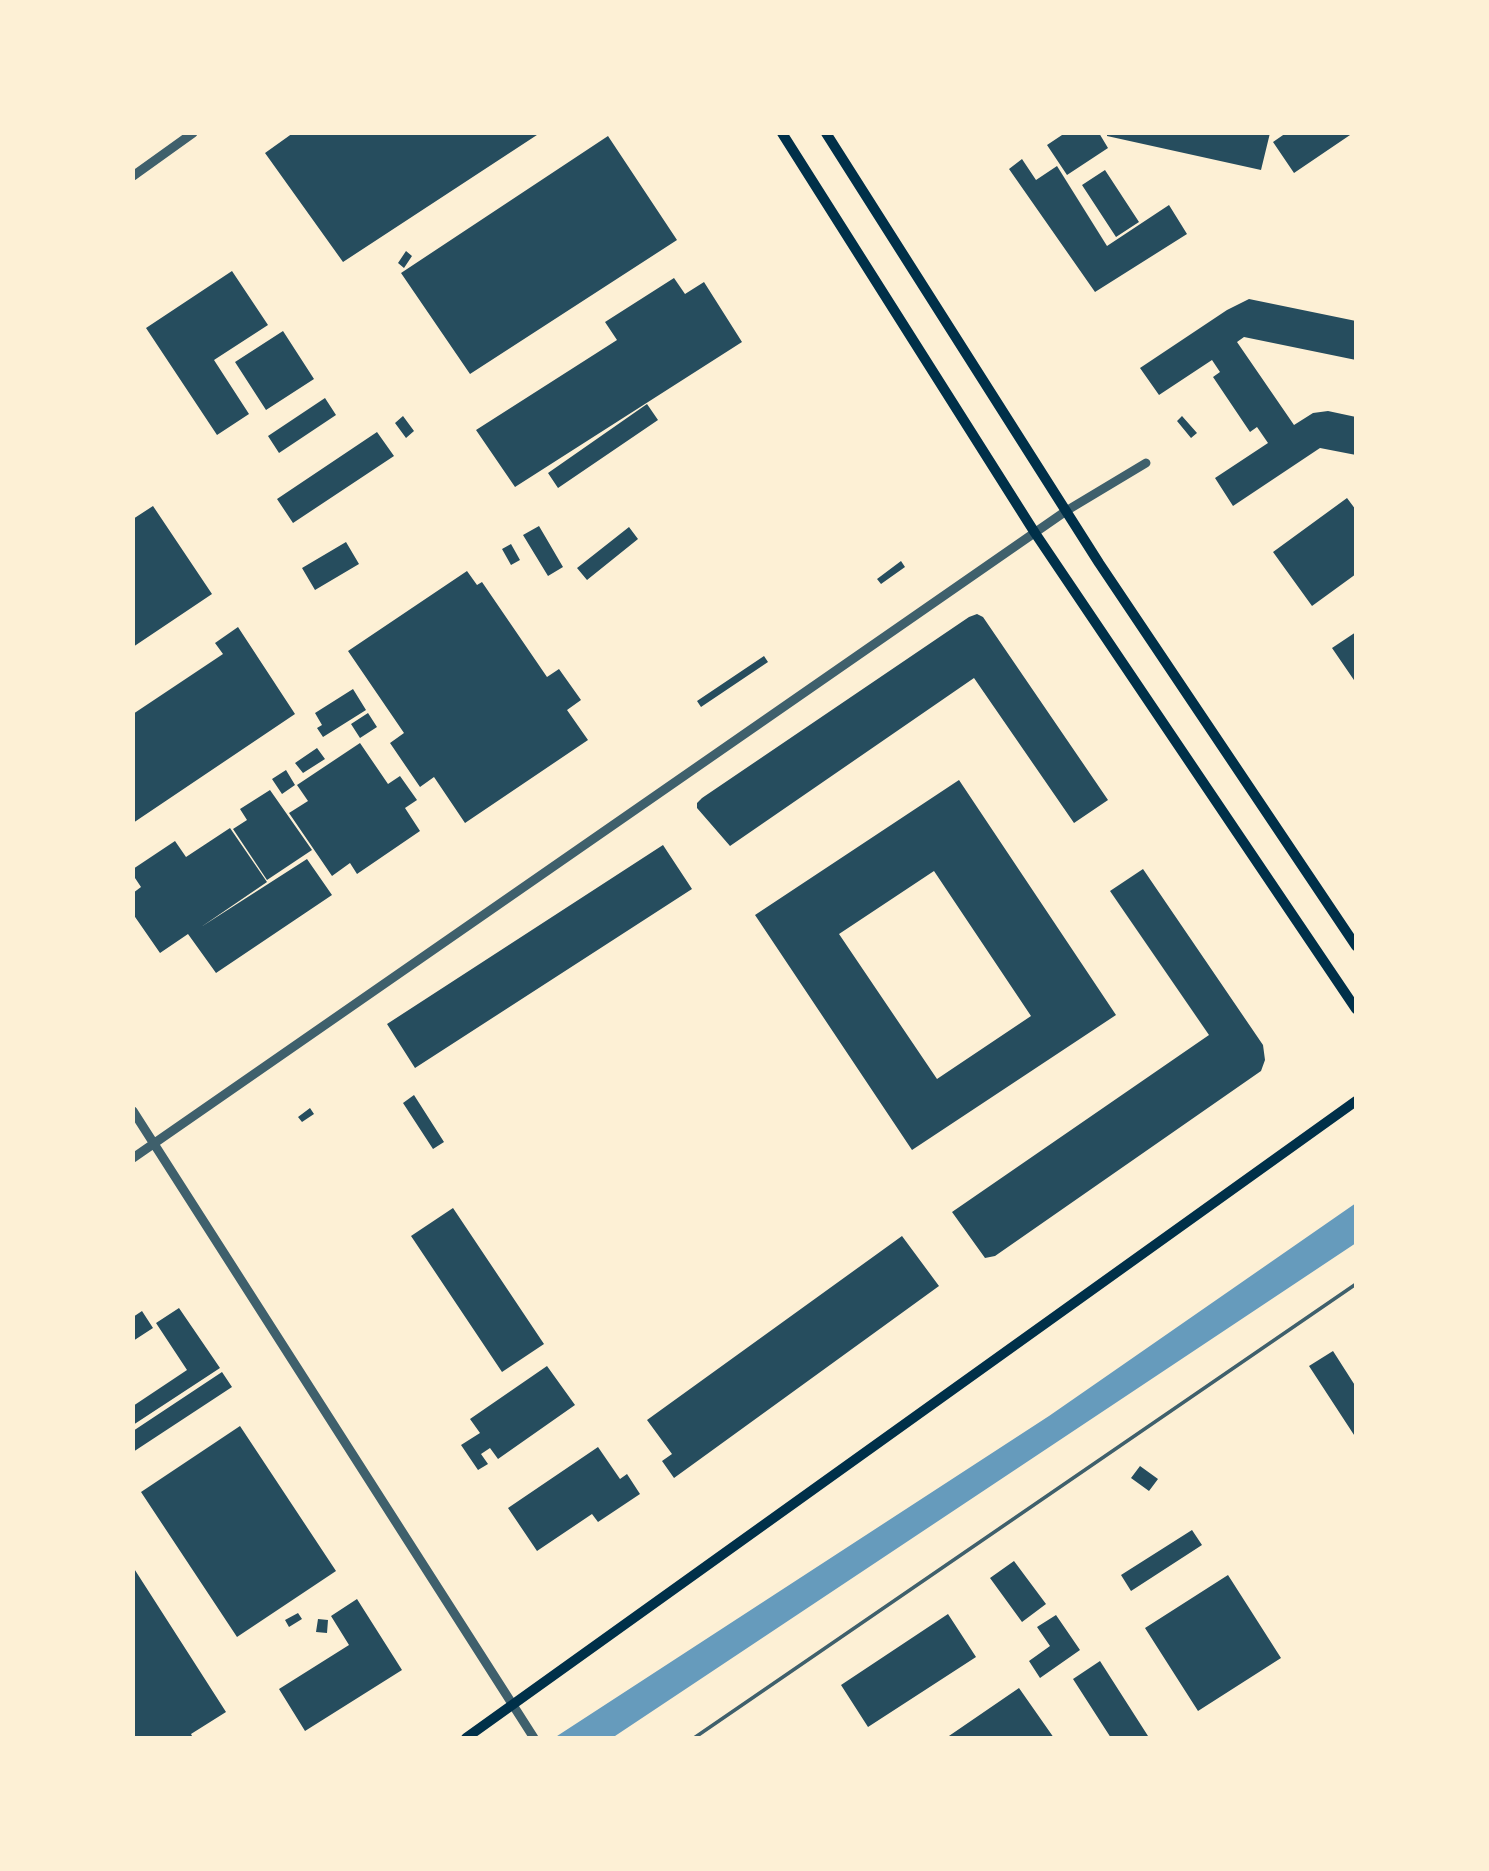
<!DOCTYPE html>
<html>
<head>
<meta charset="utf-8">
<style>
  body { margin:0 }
  #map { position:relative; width:1489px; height:1871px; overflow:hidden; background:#fdf0d5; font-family:Rubik,sans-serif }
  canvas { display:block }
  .frame { position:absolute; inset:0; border:135px solid #fdf0d5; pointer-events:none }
</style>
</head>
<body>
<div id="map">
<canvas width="1489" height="1871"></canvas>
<div class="frame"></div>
</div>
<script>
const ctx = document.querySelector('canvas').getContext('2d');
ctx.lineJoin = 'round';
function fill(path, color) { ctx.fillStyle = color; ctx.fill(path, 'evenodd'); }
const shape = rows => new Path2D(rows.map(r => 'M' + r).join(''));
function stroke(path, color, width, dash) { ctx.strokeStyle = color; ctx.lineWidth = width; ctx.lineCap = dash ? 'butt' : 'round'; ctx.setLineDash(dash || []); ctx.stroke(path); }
const water = shape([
  [1356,1203,1356,1243,612,1738,554,1738,1049,1416]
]);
const building = shape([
  [293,133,540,133,343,262,265,153],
  [1065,133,1099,133,1108,148,1067,175,1047,145],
  [1107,133,1270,133,1261,170,1107,136],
  [1286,133,1353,133,1294,173,1273,142],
  [608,136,677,240,470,374,401,273],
  [1022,159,1036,180,1057,166,1107,246,1169,205,1187,234,1095,292,1009,169],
  [1105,170,1139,222,1116,237,1082,185],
  [406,251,412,256,404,268,398,263],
  [232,271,268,325,214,360,249,414,217,435,146,328],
  [674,278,685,294,704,282,742,342,515,487,476,430,617,340,605,322],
  [1249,299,1356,321,1356,360,1244,337,1237,342,1294,425,1313,413,1328,411,1356,417,1356,455,1320,448,1233,506,1215,478,1268,443,1257,427,1250,432,1213,377,1220,372,1212,360,1159,395,1140,368,1227,310],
  [283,331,314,379,266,410,235,362],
  [325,398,336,415,279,453,268,436],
  [647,404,658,420,558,488,548,473],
  [403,416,414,431,406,438,395,423],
  [1182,416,1197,433,1191,438,1177,421],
  [377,432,394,456,293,523,277,499],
  [1347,498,1356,510,1356,574,1312,606,1273,552],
  [153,506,212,594,133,647,133,519],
  [539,526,563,567,548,576,523,535],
  [629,527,638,539,587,580,577,568],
  [346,542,359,564,315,590,302,568],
  [511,544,520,560,511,565,502,549],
  [901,561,905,567,881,584,877,579],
  [467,571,477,585,482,582,547,677,559,669,581,700,567,710,588,740,465,823,434,777,420,787,390,743,404,733,348,651],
  [977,614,983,617,1108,800,1074,823,974,678,730,846,697,808,697,803,702,798,969,617],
  [238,627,295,714,133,823,133,714,223,654,215,643],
  [1356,632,1356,683,1332,648],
  [764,656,768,662,701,707,697,701],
  [353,689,366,710,323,737,317,728,322,725,315,713],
  [368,713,377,727,360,738,351,724],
  [360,743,388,784,400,776,417,800,405,808,420,831,357,874,350,863,332,876,289,813,308,801,297,785],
  [317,748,325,759,303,773,295,763],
  [286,770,295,785,282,794,272,779],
  [959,780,1116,1015,912,1150,755,915],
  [934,871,1031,1016,937,1079,839,934],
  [270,790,312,850,267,880,233,829,247,820,240,809],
  [230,828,267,882,201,927,307,859,332,895,216,973,188,934,160,953,133,914,133,893,141,887,133,875,133,869,175,841,186,857],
  [663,845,692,889,415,1068,387,1024],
  [1143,869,1263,1045,1265,1060,1261,1071,995,1256,985,1258,952,1212,1209,1035,1110,891],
  [414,1095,444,1142,433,1149,403,1103],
  [310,1108,314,1114,302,1122,298,1117],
  [453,1208,544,1344,502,1372,411,1236],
  [902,1236,939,1286,674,1478,662,1461,672,1454,647,1420],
  [179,1308,220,1368,133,1425,133,1406,187,1370,156,1323],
  [142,1311,153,1328,133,1341,133,1317],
  [1333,1351,1356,1387,1356,1438,1309,1366],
  [547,1366,575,1405,498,1459,490,1448,481,1454,488,1464,478,1470,461,1445,480,1433,470,1419],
  [222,1372,232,1387,133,1452,133,1431],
  [240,1426,336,1571,237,1637,141,1492],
  [598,1447,620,1479,627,1474,640,1494,598,1522,592,1514,537,1551,508,1508],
  [1140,1466,1158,1479,1149,1491,1131,1478],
  [1192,1530,1202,1545,1131,1591,1121,1575],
  [1014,1561,1046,1604,1022,1622,990,1578],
  [133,1567,226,1712,191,1734,193,1738,133,1738],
  [1228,1575,1281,1658,1198,1711,1145,1628],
  [357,1599,402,1670,305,1731,279,1689,349,1645,331,1616],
  [298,1613,302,1619,289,1627,285,1620],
  [948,1614,976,1657,868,1727,841,1685],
  [1056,1615,1080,1650,1040,1678,1029,1661,1050,1646,1037,1627],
  [318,1619,328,1620,327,1633,316,1632],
  [1100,1661,1148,1736,1144,1738,1111,1738,1073,1679],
  [1019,1688,1054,1738,946,1738]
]);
const service = shape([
  [694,1738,1356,1284]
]);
const tertiary = shape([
  [133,176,193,133],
  [133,1111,534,1738],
  [133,1158,1066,511,1146,463]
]);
const secondary = shape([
  [782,133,1035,533,1356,1009],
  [826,133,1099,563,1356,946],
  [466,1738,1356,1101]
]);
fill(water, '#669bbc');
fill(building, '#264d5e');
stroke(service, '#3f606c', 3.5);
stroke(tertiary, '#3f606c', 9);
stroke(secondary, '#003049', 10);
</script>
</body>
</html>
